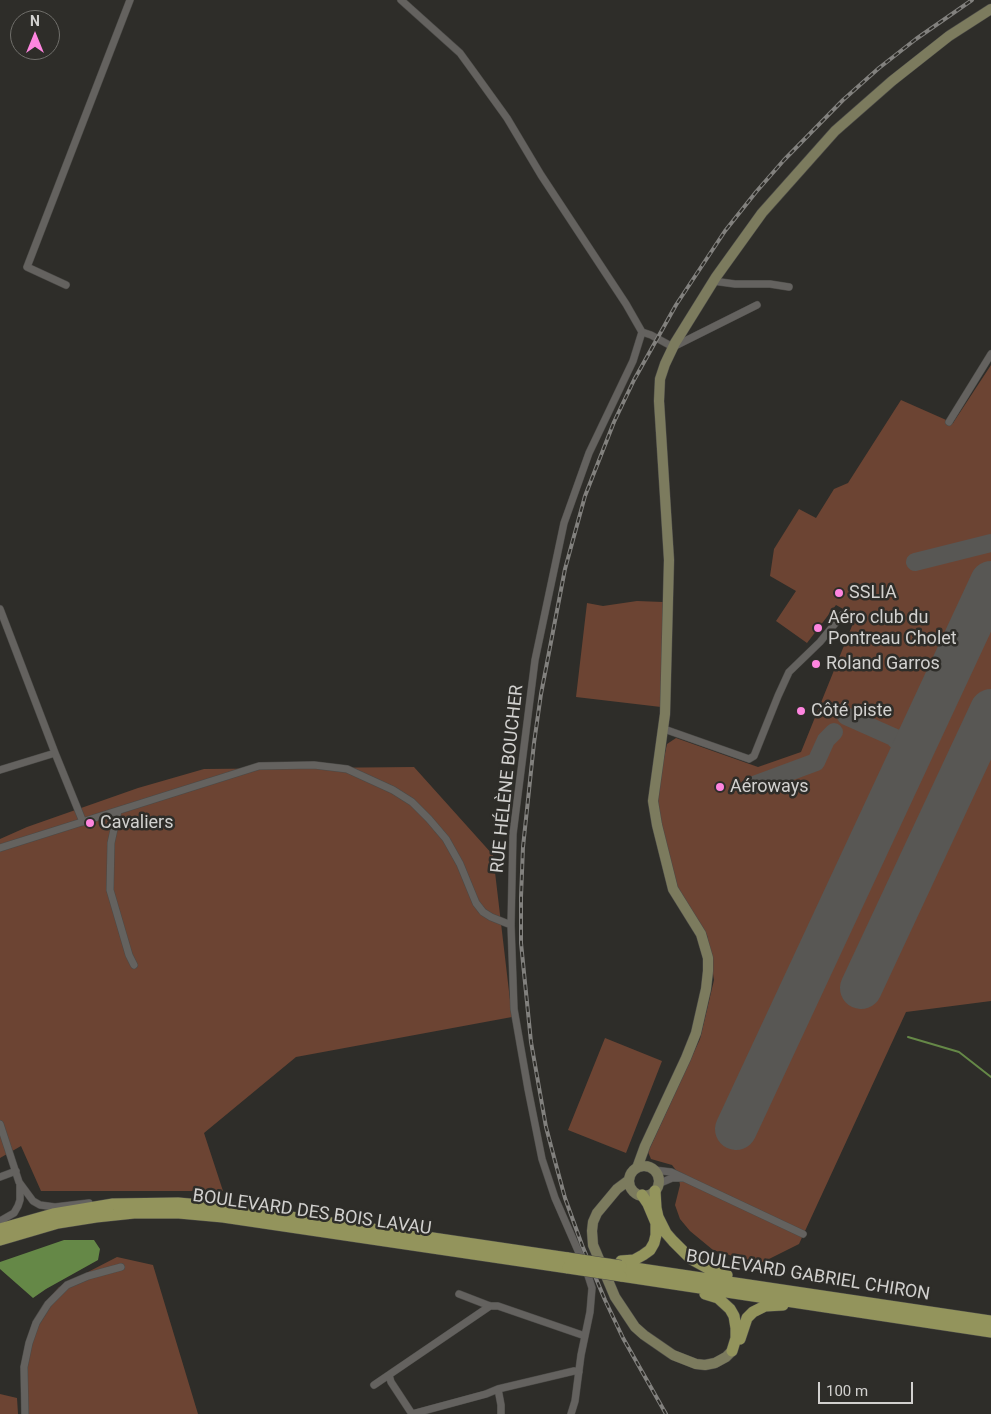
<!DOCTYPE html>
<html>
<head>
<meta charset="utf-8">
<style>
  body { margin:0 }
  #map { position:relative; width:991px; height:1414px; overflow:hidden; background:#2e2d29; font-family:Roboto,sans-serif }
  canvas { display:block }
  .north { position:absolute; left:10px; top:10px; width:50px; height:50px; box-sizing:border-box; background:#2e2d29; border:1px solid #706f6b; border-radius:50%; rotate:0deg; font-size:14px; font-weight:700; line-height:20px; text-align:center; color:#d2d1cf }
  .north::after { content:''; display:block; margin:auto; width:18px; height:22px; background:#fe85df; clip-path:polygon(50% 0,100% 100%,50% 72%,0 100%) }
  .scale { position:absolute; left:818px; top:1382px; width:95px; height:22px; box-sizing:border-box; border:2px solid #d2d1cf; border-top:0; padding-left:6px; font-size:15px; line-height:18px; white-space:nowrap; color:#d2d1cf; -webkit-text-stroke:4px #2e2d29; paint-order:stroke }
</style>
</head>
<body>
<div id="map">
<canvas width="991" height="1414"></canvas>
<div class="north">N</div>
<div class="scale">100 m</div>
</div>
<script>
const ctx = document.querySelector('canvas').getContext('2d');
ctx.lineJoin = 'round';
function fill(path, color) { ctx.fillStyle = color; ctx.fill(path, 'evenodd'); }
const shape = rows => new Path2D(rows.map(r => 'M' + r).join(''));
function stroke(path, color, width, dash) { ctx.strokeStyle = color; ctx.lineWidth = width; ctx.lineCap = dash ? 'butt' : 'round'; ctx.setLineDash(dash || []); ctx.stroke(path); }
function drawText(font, color, halo, rows, align = 'center') {
  ctx.font = font + ' Roboto,sans-serif'; ctx.lineWidth = 5; ctx.setLineDash([]); ctx.textBaseline = 'middle'; ctx.strokeStyle = halo; ctx.fillStyle = color; for (const [text, x, y, turn = 0] of rows) {
    ctx.save(); ctx.translate(x, y); ctx.rotate((+turn || 0) * Math.PI / 180); ctx.textAlign = isNaN(turn) ? turn : align; if (halo) ctx.strokeText(text, 0, 0); ctx.fillText(text, 0, 0); ctx.restore();
  }
}
const green = shape([
  [991,365,991,1001,906,1012,799,1244,763,1262,739,1258,713,1250,690,1231,680,1219,675,1205,680,1185,678,1173,672,1165,651,1159,648,1152,700,1039,714,980,707,935,679,892,657,808,658,786,667,744,676,738,758,767,801,752,856,616,836,605,807,643,776,621,796,591,770,576,774,549,799,509,816,518,834,489,848,483,901,400,953,423],
  [637,601,663,602,661,707,576,697,587,603,603,606],
  [414,767,493,855,512,1017,296,1057,204,1133,223,1191,41,1191,21,1146,0,1158,0,839,27,827,138,788,204,769],
  [605,1038,662,1061,626,1153,568,1130],
  [117,1257,153,1265,198,1414,27,1414,27,1369,34,1324,43,1305,59,1287],
  [0,1394,17,1398,18,1414,0,1414]
]);
const water = shape([
  [64,1240,94,1240,100,1249,98,1260,46,1289,33,1298,0,1269,0,1262]
]);
const stream = shape([
  [908,1037,959,1052,991,1077]
]);
const taxiway = shape([
  [915,562,991,543],
  [990,584,991,582],
  [846,716,900,740,913,738,922,730],
  [895,739,901,745,905,751,904,767],
  [754,785,816,762,826,740,834,732]
]);
const runway = shape([
  [861,988,991,710],
  [736,1129,991,582]
]);
const street = shape([
  [401,0,460,53,476,75,507,118,541,175,626,304,642,332,651,335,673,347,757,305],
  [713,281,735,284,770,284,789,287],
  [66,285,27,267,130,0],
  [949,422,991,354],
  [0,609,55,753,83,822],
  [664,729,749,759,754,756,778,696,789,672,820,642,842,615],
  [0,770,55,753],
  [118,811,111,843,110,890,129,955,134,965],
  [0,848,259,766,314,765,347,769,393,790,412,802,429,819,446,839,460,864,476,903,483,912,491,917,511,925],
  [0,1124,19,1182,33,1201,40,1205,55,1207,89,1203],
  [654,1170,671,1172,684,1178,672,1178,658,1184],
  [0,1177,16,1171],
  [684,1178,803,1234],
  [0,1221,14,1213,18,1206,20,1200,20,1185],
  [459,1294,490,1306,498,1306,585,1336],
  [389,1375,391,1382,412,1414,486,1394,498,1389,574,1371,579,1372],
  [374,1385,490,1306],
  [498,1389,501,1405,501,1414],
  [25,1414,24,1367,29,1343,36,1323,48,1304,67,1285,88,1276,121,1267],
  [571,1414,575,1401,581,1355,590,1312,592,1288,586,1269,555,1198,542,1159,528,1089,514,1009,511,925,513,834,535,660,564,523,589,453,633,361,642,332]
]);
const secondary = shape([
  '629 1181a15 15 0 1 1 30 0a15 15 0 1 1-30 0Z',
  [637,1168,645,1146,686,1058,696,1033,706,989,708,971,708,958,701,934,673,889,657,825,653,801,665,714,669,560,659,401,660,379,665,364,675,343,716,277,762,213,835,131,892,81,949,36,991,9],
  [629,1180,617,1189,597,1213,593,1222,592,1231,593,1245,615,1297,635,1327,644,1335,673,1355,696,1364,705,1365,715,1363,726,1357,732,1351]
]);
const primary = shape([
  [655,1191,656,1208,658,1217,666,1233,673,1241,691,1259,711,1270,727,1275],
  [0,1229,53,1214,113,1204,178,1203,223,1207,568,1258],
  [0,1240,58,1223,96,1217,134,1213,179,1213,223,1217,568,1268],
  [621,1261,634,1260,643,1255,650,1250,654,1243,656,1235,656,1223,648,1204,642,1195],
  [621,1266,991,1321],
  [621,1276,991,1332],
  [705,1294,718,1298,730,1309,734,1316,736,1328,736,1338,732,1351],
  [740,1339,747,1318,753,1312,765,1306,783,1305]
]);
const rail = shape([
  [666,1414,623,1338,605,1300,582,1245,565,1198,555,1161,546,1127,531,1042,521,943,521,897,523,847,534,743,541,694,565,569,585,496,614,422,634,380,676,305,725,231,756,192,784,160,843,100,879,68,916,39,972,0]
]);
const primaryBridge = shape([
  [568,1258,621,1266],
  [568,1268,621,1276]
]);
const markers = [
  [839,593,5,"#fe85df"],
  [818,628,5,"#fe85df"],
  [816,664,5,"#fe85df"],
  [801,711,5,"#fe85df"],
  [720,787,5,"#fe85df"],
  [90,823,5,"#fe85df"]
];
const poiNames = [
  ["SSLIA",849,593],
  ["Aéro club du",828,618],
  ["Pontreau Cholet",828,639],
  ["Roland Garros",826,664],
  ["Côté piste",811,711],
  ["Aéroways",730,787],
  ["Cavaliers",100,823]
];
const streetNames = [
  ["RUE HÉLÈNE BOUCHER",508,779,-84],
  ["BOULEVARD DES BOIS LAVAU",312,1213,8],
  ["BOULEVARD GABRIEL CHIRON",808,1276,9]
];
fill(green, '#6c4433');
fill(water, '#658847');
stroke(stream, '#658847', 2);
stroke(taxiway, '#585754', 18);
stroke(runway, '#585754', 42);
stroke(street, '#4b4a47', 8);
stroke(secondary, '#4b4a47', 11);
stroke(primary, '#4b4a47', 12);
stroke(street, '#64625f', 7);
stroke(secondary, '#7c7b5e', 10);
stroke(primary, '#93945c', 11);
stroke(rail, '#82817e', 4);
stroke(rail, '#2e2d29', 2, [5.5]);
stroke(primaryBridge, '#4b4a47', 12, []);
stroke(primaryBridge, '#93945c', 11);
for (const [x, y, r, color] of markers) { const dot = new Path2D(); dot.arc(x, y, r, 0, 2 * Math.PI); ctx.fillStyle = color; ctx.fill(dot); stroke(dot, '#2e2d29', 2); }
drawText('18px', '#d2d1cf', '#2e2d29', poiNames, 'left');
drawText('18px', '#d2d1cf', '#2e2d29', streetNames);
</script>
</body>
</html>
